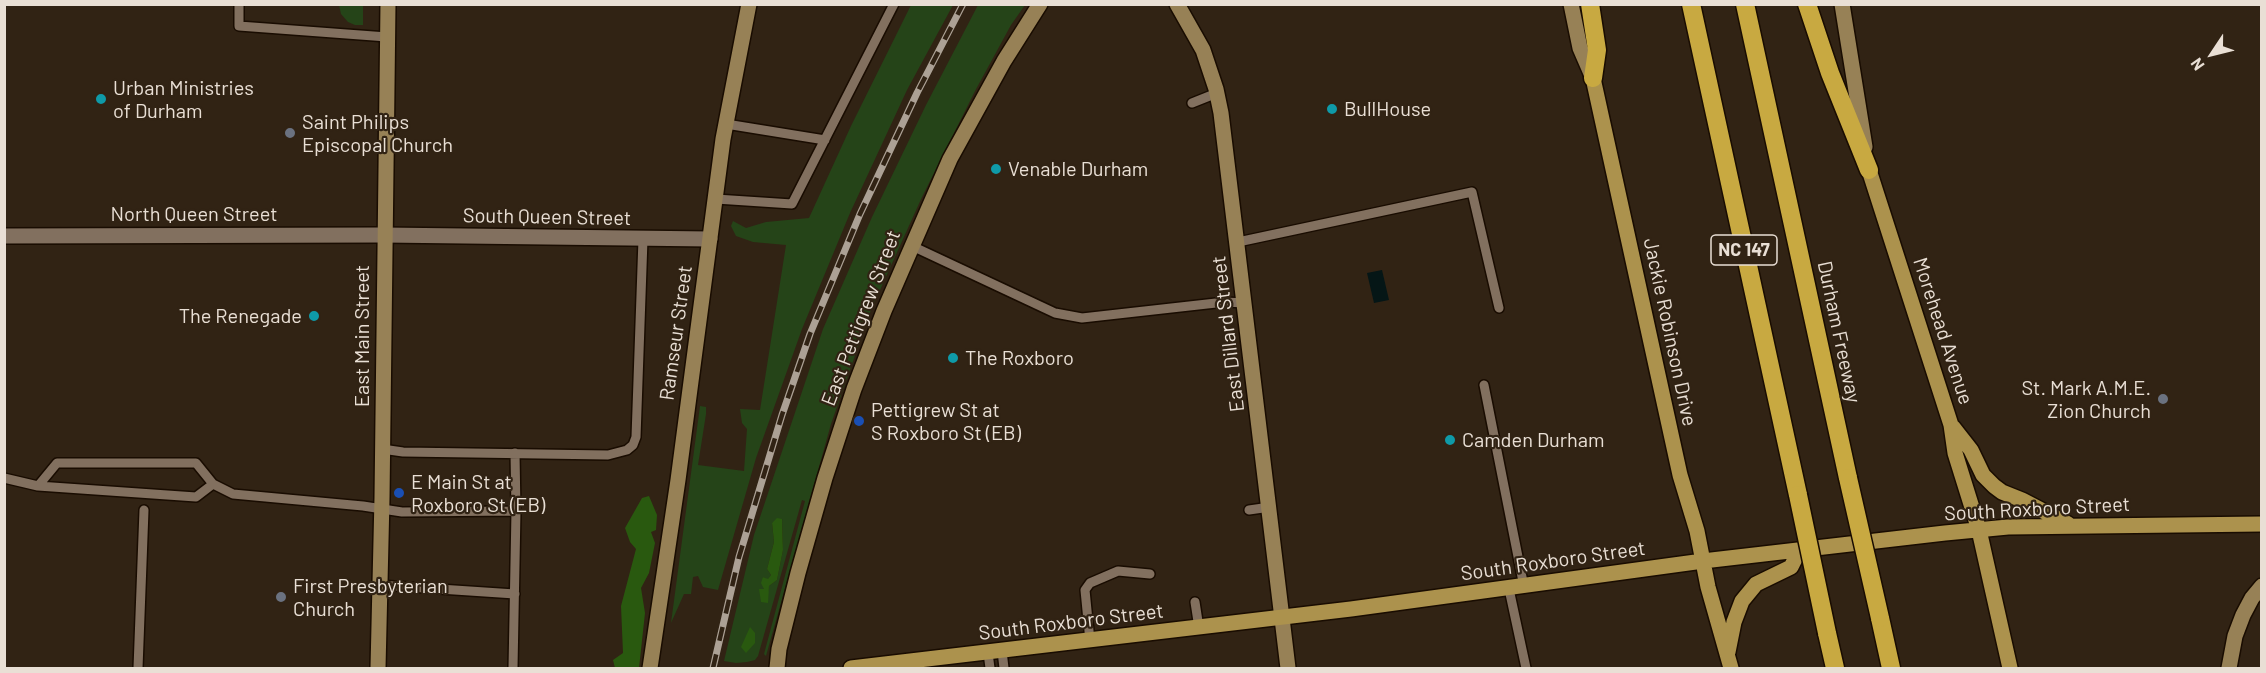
<!DOCTYPE html>
<html>
<head>
<meta charset="utf-8">
<style>
  body { margin:0 }
  #map { position:relative; width:2266px; height:673px; overflow:hidden; background:#312314; font-family:Barlow,sans-serif }
  canvas { display:block }
  .frame { position:absolute; inset:0; border:6px solid #e9dfd5; pointer-events:none }
  .north { position:absolute; left:2182px; top:24px; width:60px; height:60px; -webkit-text-stroke:4px #312314; paint-order:stroke; rotate:235deg; font-size:16px; font-weight:700; line-height:24px; text-align:center; color:#e9dfd5 }
  .north::after { content:''; display:block; margin:auto; width:21px; height:27px; background:#e9dfd5; clip-path:polygon(50% 0,100% 100%,50% 72%,0 100%) }
</style>
</head>
<body>
<div id="map">
<canvas width="2266" height="673"></canvas>
<div class="frame"></div>
<div class="north">N</div>
</div>
<script>
const ctx = document.querySelector('canvas').getContext('2d');
ctx.lineJoin = 'round';
function fill(path, color) { ctx.fillStyle = color; ctx.fill(path, 'evenodd'); }
const shape = rows => new Path2D(rows.map(r => 'M' + r).join(''));
function stroke(path, color, width, dash) { ctx.strokeStyle = color; ctx.lineWidth = width; ctx.lineCap = dash ? 'butt' : 'round'; ctx.setLineDash(dash || []); ctx.stroke(path); }
function drawText(font, color, halo, rows, align = 'center') {
  ctx.font = font + ' Barlow,sans-serif'; ctx.lineWidth = 4.5; ctx.setLineDash([]); ctx.textBaseline = 'middle'; ctx.strokeStyle = halo; ctx.fillStyle = color; for (const [text, x, y, turn = 0] of rows) {
    ctx.save(); ctx.translate(x, y); ctx.rotate((+turn || 0) * Math.PI / 180); ctx.textAlign = isNaN(turn) ? turn : align; if (halo) ctx.strokeText(text, 0, 0); ctx.fillText(text, 0, 0); ctx.restore();
  }
}
const green = shape([
  [339,5,363,5,363,25,355,25,348,22,341,14],
  [911,5,953,5,907,90,850,213,802,329,756,458,718,590,703,587,698,576,693,577,691,594,684,594,671,623,700,406,706,407,706,414,698,465,744,471,747,429,742,423,740,409,760,410,786,245,753,242,736,236,731,226,733,221,746,228,766,222,809,218,851,126],
  [978,5,1025,5,1011,25,975,91,922,197,871,310,831,424,766,656,764,654,805,501,802,500,758,656,755,660,747,662,736,663,724,661,754,535,823,329,872,217,926,105],
  [782,519,783,550,777,580,769,586,768,591,759,589,764,589,763,577,768,580,771,575,767,569,774,542,772,523]
]);
const forest = shape([
  [649,496,657,515,656,530,651,532,655,543,649,573,641,588,645,613,639,668,615,668,613,660,623,653,621,606,636,549,630,542,625,528,642,498],
  [777,518,782,519,783,550,777,580,769,586,768,603,761,602,759,589,764,589,761,583,763,577,768,579,771,575,767,569,774,542,772,523],
  [750,627,755,633,755,643,746,653,741,647]
]);
const water = shape([
  [1382,270,1389,300,1374,303,1367,273]
]);
const lane = shape([
  [239,4,239,26,387,37],
  [1192,103,1217,93],
  [726,124,825,140],
  [716,199,792,204,894,4],
  [1238,242,1472,192,1499,308],
  [912,246,1055,313,1082,318,1225,302,1245,303],
  [1484,385,1524,587],
  [382,449,403,452,608,455,627,450,633,445,636,437,643,239],
  [515,453,516,511],
  [4,478,38,486,196,497,213,484,233,494,363,506,402,512,516,511,513,668],
  [38,486,57,463,196,463,213,484],
  [1249,510,1270,507],
  [379,585,515,594],
  [1509,589,1526,668],
  [1195,602,1199,628],
  [1090,641,1085,590,1090,583,1118,571,1150,574],
  [1002,651,1004,668],
  [988,653,990,668],
  [138,668,144,510]
]);
const street = shape([
  [4,236,383,235,710,239]
]);
const secondary = shape([
  [1177,4,1203,50,1216,89,1221,113,1288,668],
  [1571,4,1580,48,1593,78],
  [1842,4,1865,147],
  [378,668,382,498,388,4],
  [650,668,678,480,723,139,749,4],
  [777,668,779,649,798,573,825,478,854,389,884,311,950,159,1004,61,1040,4],
  [2229,668,2235,636,2243,615,2252,598,2262,586]
]);
const primary = shape([
  [1593,78,1680,475,1697,531,1708,587,1731,668],
  [1869,170,1951,425,1955,453,1979,530,2010,668],
  [1953,427,1971,450,1983,475,1994,486,2002,492,2022,500,2068,524],
  [1728,652,1734,622,1742,601,1756,584,1791,567,1799,551],
  [851,668,1351,609,1703,561,1945,533,2008,527,2262,524]
]);
const highway = shape([
  [1590,4,1597,50,1593,78],
  [1691,4,1798,495],
  [1745,4,1848,478],
  [1807,4,1830,73,1869,170],
  [1880,618,1891,668],
  [1827,633,1835,668]
]);
const rail = shape([
  [713,668,739,557,782,415,810,334,860,214,917,93,963,4]
]);
const highwayBridge = shape([
  [1848,478,1880,618],
  [1798,495,1827,633]
]);
const markers = [
  [101,99,6,"#0f9aa8"],
  [1332,109,6,"#0f9aa8"],
  [290,133,6,"#6b7280"],
  [996,169,6,"#0f9aa8"],
  [314,316,6,"#0f9aa8"],
  [953,358,6,"#0f9aa8"],
  [2163,399,6,"#6b7280"],
  [859,421,6,"#1a4fb4"],
  [1450,440,6,"#0f9aa8"],
  [399,493,6,"#1a4fb4"],
  [281,597,6,"#6b7280"]
];
const shields = [
  [1744,250,66]
];
const shieldNames = [
  ["NC 147",1744,250]
];
const poiNames = [
  ["Urban Ministries",113,88],
  ["of Durham",113,111],
  ["BullHouse",1344,109],
  ["Saint Philips",302,122],
  ["Episcopal Church",302,145],
  ["Venable Durham",1008,169],
  ["The Renegade",302,316,"right"],
  ["The Roxboro",965,358],
  ["St. Mark A.M.E.",2151,388,"right"],
  ["Zion Church",2151,411,"right"],
  ["Pettigrew St at",871,410],
  ["S Roxboro St (EB)",871,433],
  ["Camden Durham",1462,440],
  ["E Main St at",411,482],
  ["Roxboro St (EB)",411,505],
  ["First Presbyterian",293,586],
  ["Church",293,609]
];
const streetNames = [
  ["North Queen Street",194,214],
  ["South Queen Street",547,217,1],
  ["East Pettigrew Street",861,318,-69],
  ["Morehead Avenue",1943,331,72],
  ["Jackie Robinson Drive",1670,332,78],
  ["Durham Freeway",1839,332,78],
  ["Ramseur Street",676,333,-82],
  ["East Dillard Street",1228,334,-97],
  ["East Main Street",362,336,-90],
  ["South Roxboro Street",2037,509,-3],
  ["South Roxboro Street",1553,561,-8],
  ["South Roxboro Street",1071,622,-7]
];
fill(green, '#254418');
fill(forest, '#29590f');
fill(water, '#051616');
stroke(lane, '#190c01', 12);
stroke(street, '#190c01', 18);
stroke(secondary, '#190c01', 18);
stroke(primary, '#190c01', 18);
stroke(highway, '#190c01', 21);
stroke(lane, '#82705f', 9);
stroke(street, '#82705f', 15);
stroke(secondary, '#978156', 15);
stroke(primary, '#ac924d', 15);
stroke(highway, '#c8a941', 18);
stroke(rail, '#aca195', 7);
stroke(rail, '#312314', 4.5, [14]);
stroke(highwayBridge, '#190c01', 21, []);
stroke(highwayBridge, '#c8a941', 18);
for (const [x, y, r, color] of markers) { const dot = new Path2D(); dot.arc(x, y, r, 0, 2 * Math.PI); ctx.fillStyle = color; ctx.fill(dot); stroke(dot, '#312314', 2); }
for (const [x, y, w] of shields) { const box = new Path2D(); box.roundRect(x - w / 2, y - 15, w, 30, 4.5); ctx.fillStyle = '#312314'; ctx.fill(box); stroke(box, '#e9dfd5', 1.5); }
drawText('bold 18px', '#e9dfd5', null, shieldNames);
drawText('20px', '#e9dfd5', '#312314', poiNames, 'left');
drawText('20px', '#e9dfd5', '#312314', streetNames);
</script>
</body>
</html>
